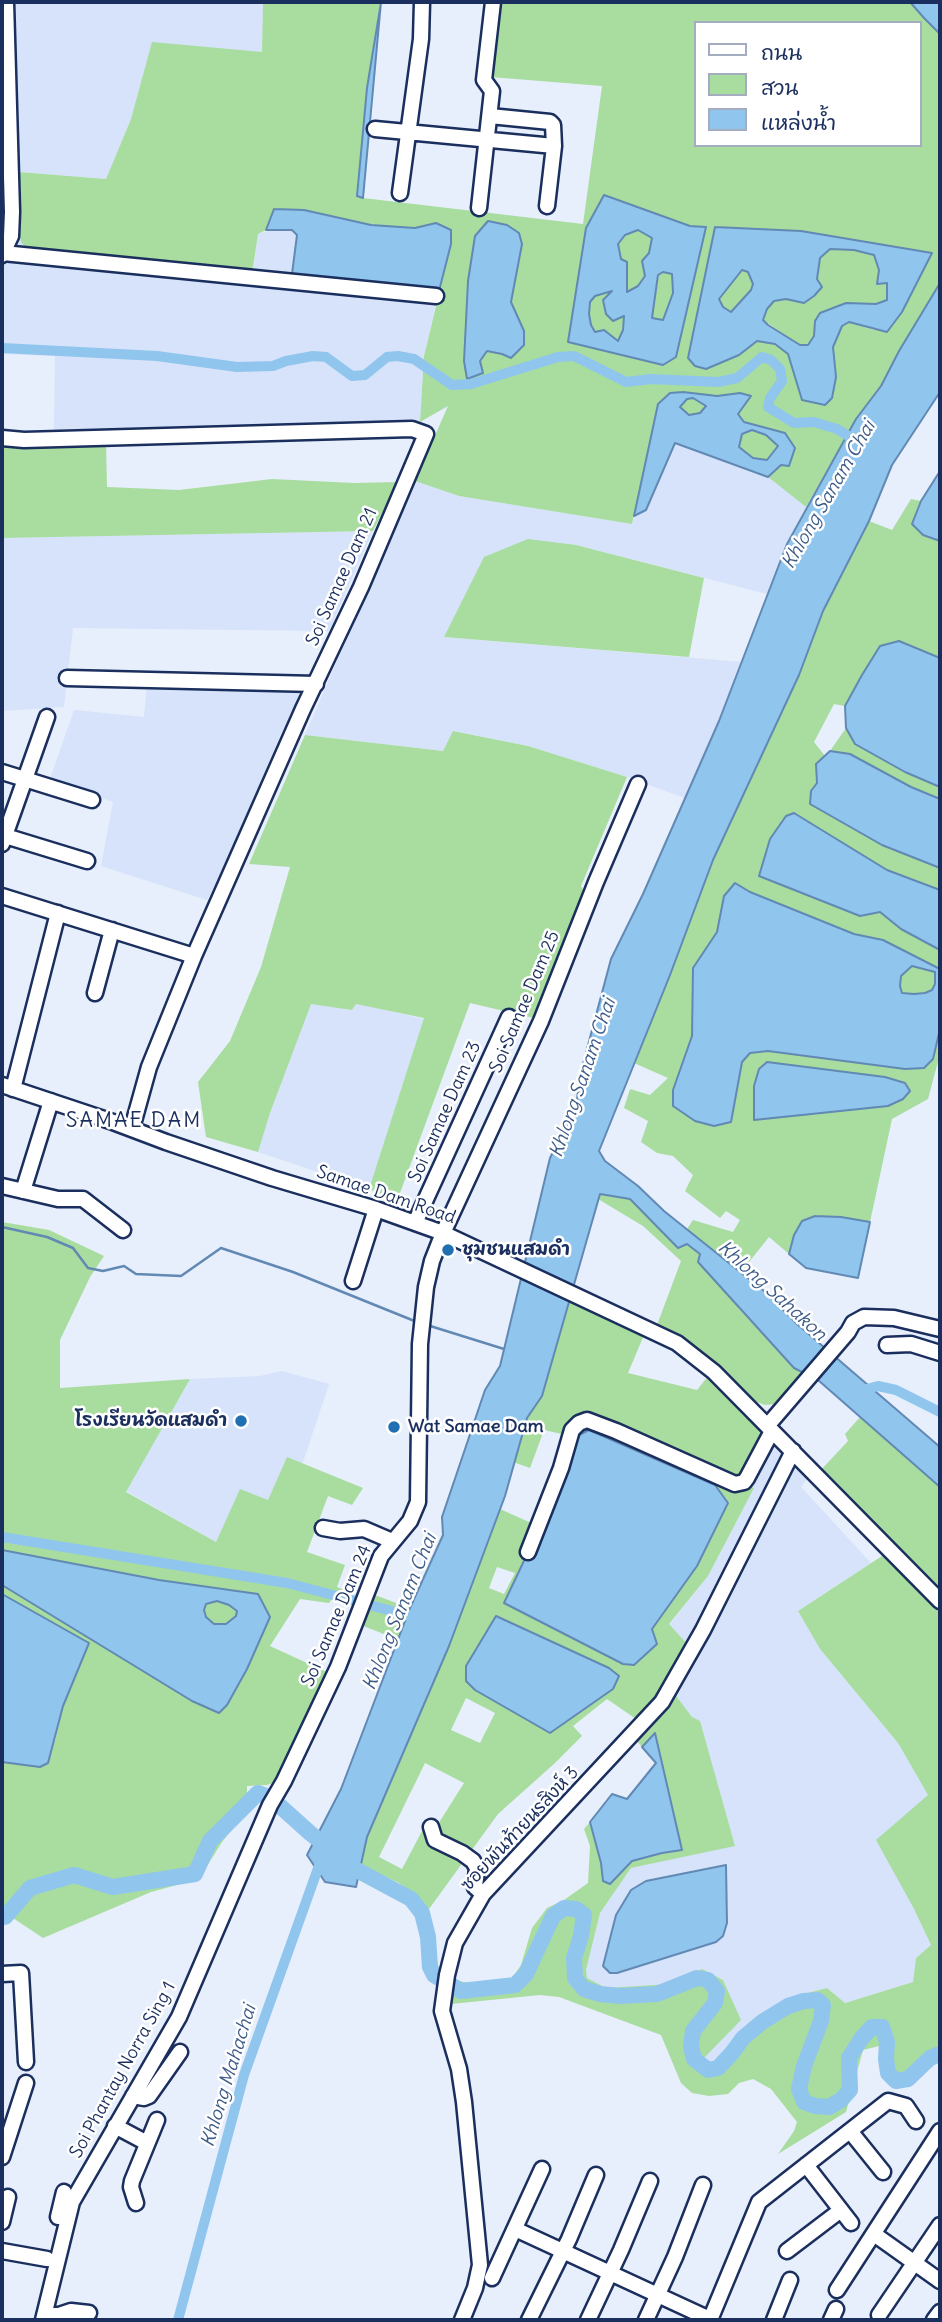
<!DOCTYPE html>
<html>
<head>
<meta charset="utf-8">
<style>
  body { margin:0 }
  #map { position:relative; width:942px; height:2322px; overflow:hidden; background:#e7eefc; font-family:Delius,"Playpen Sans Thai",sans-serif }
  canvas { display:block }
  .frame { position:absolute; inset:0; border:4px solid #1b2f5e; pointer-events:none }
  .legend { position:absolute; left:694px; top:21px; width:228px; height:126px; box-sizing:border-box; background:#fff; border:2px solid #a4acbf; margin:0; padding:9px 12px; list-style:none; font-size:21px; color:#1b2f5e }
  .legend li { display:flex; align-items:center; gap:14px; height:35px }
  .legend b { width:35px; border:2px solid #a4acbf }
</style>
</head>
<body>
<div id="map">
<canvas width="942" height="2322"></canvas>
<div class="frame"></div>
<ul class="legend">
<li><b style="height:9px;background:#fff"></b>ถนน</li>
<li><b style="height:19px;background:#a8dd9f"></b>สวน</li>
<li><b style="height:19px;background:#90c5ed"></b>แหล่งน้ำ</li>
</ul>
</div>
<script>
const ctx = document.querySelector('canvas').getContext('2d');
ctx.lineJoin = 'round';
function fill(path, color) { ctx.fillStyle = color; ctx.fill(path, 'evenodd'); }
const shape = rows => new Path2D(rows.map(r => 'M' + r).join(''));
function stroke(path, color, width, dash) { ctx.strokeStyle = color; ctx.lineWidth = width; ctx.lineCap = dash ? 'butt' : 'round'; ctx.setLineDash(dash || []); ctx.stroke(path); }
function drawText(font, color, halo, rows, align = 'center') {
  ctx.font = font + ' Delius,"Playpen Sans Thai",sans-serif'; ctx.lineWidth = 5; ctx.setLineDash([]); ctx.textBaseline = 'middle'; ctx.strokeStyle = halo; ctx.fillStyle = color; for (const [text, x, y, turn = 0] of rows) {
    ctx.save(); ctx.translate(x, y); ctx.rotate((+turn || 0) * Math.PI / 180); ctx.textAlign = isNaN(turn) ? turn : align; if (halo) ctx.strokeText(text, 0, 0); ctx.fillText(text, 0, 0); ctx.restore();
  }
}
const built = shape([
  [2,2,263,2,262,52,131,119,106,179,20,172,19,229,253,275,258,234,277,229,292,230,297,235,292,275,439,291,424,356,420,422,54,430,55,356,2,354],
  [675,443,768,477,806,507,787,544,767,594,576,545,445,637,742,662,719,721,685,798,627,777,528,746,454,731,443,751,305,735,415,481,459,496,632,524,634,516,646,510],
  [373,531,329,631,73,628,64,707,2,711,2,538],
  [147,684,304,689,282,731,227,862,207,900,101,866,113,802,50,779,74,710,144,717],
  [311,1003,352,1010,355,1003,424,1019,369,1189,258,1152,270,1113],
  [282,1371,329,1384,302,1465,287,1458,268,1500,240,1490,216,1542,126,1491,190,1379,260,1376],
  [766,1431,810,1475,801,1487,871,1563,798,1611,820,1649,898,1743,928,1795,913,1907,931,1945,916,1958,913,1982,845,2003,827,1988,792,1997,749,2024,755,2030,721,2072,704,2058,729,1997,723,1980,702,1970,669,1984,606,1988,587,1978,586,1970,600,1913,631,1868,735,1845,692,1717,667,1684,669,1625,708,1576,754,1488,738,1481]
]);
const green = shape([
  [263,2,380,2,367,88,358,196,363,198,583,224,602,86,491,77,501,2,910,2,940,34,940,283,899,351,881,386,856,419,806,507,768,477,781,465,785,433,744,422,738,414,743,404,740,393,717,396,683,392,658,404,632,524,459,496,415,481,448,406,420,422,424,356,451,244,436,223,415,228,371,225,304,210,274,209,266,230,258,234,252,275,26,248,21,242,19,229,19,172,106,179,131,119,152,42,262,52],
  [695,23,919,23,919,145,695,145],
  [690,226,706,227,663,365,568,342,586,228],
  [715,227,801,231,931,253,874,330,848,322,842,326,833,347,836,377,832,398,825,405,802,400,788,354,775,344,757,341,688,358],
  [475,236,522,244,511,302,524,331,502,354,487,351,480,361,464,361,468,281],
  [638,230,652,238,645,276,639,286,627,292,627,263,621,259,618,244,625,235],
  [830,249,854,250,874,255,879,270,887,283,887,300,876,304,846,303,820,313,815,321,814,336,808,345,800,345,763,320,767,309,774,301,786,299,804,303,817,280,820,258],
  [742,270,748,272,753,284,751,290,731,312,723,307,718,300],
  [663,272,672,274,673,293,663,320,652,318,659,275],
  [614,291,624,316,623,330,618,341,595,332,591,326,589,314,590,302,595,296],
  [687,398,693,398,706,406,700,413,689,415,680,407],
  [752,430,766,435,778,446,767,460,753,458,739,447,742,434],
  [106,443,107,487,179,490,272,479,354,483,398,482,373,531,2,538,2,445],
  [911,499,921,501,912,524,923,535,940,541,940,658,934,656,862,675,845,706,834,704,814,742,825,756,816,764,817,783,811,791,810,804,882,845,940,868,940,890,887,870,794,813,880,912,901,929,940,950,940,969,883,940,854,934,750,892,735,883,724,896,717,932,693,968,692,1036,673,1090,695,1121,714,1126,731,1122,742,1062,750,1053,768,1051,905,1069,933,1059,940,1029,940,1054,928,1099,892,1119,870,1222,841,1217,815,1216,802,1221,794,1235,789,1254,769,1237,741,1272,687,1229,693,1220,733,1232,740,1220,726,1211,720,1218,685,1191,693,1175,673,1156,657,1153,641,1142,648,1121,624,1108,630,1089,650,1095,668,1078,634,1063,713,860,799,675,823,611,869,521,892,530],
  [528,539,576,545,704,578,689,657,444,637,484,557],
  [846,728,855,744,905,772,940,787,940,799,911,787,850,754,830,751],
  [453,731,528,746,627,777,581,886,585,894,538,1019,470,1003,397,1201,369,1189,424,1018,356,1004,352,1010,311,1004,270,1113,258,1152,206,1137,198,1082,230,1041,261,967,290,867,249,864,305,735,443,751],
  [911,966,935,972,935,984,932,990,925,993,914,994,902,993,900,986,901,976],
  [600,1194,630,1199,701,1254,740,1310,794,1367,803,1372,776,1404,765,1405,749,1399,719,1365,673,1332,657,1325,681,1261,643,1226,598,1199],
  [2,1222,49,1230,104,1256,90,1277,60,1340,60,1388,190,1379,126,1492,216,1542,240,1489,268,1500,287,1457,363,1488,352,1505,328,1496,307,1552,345,1565,337,1587,357,1595,339,1590,329,1603,300,1599,270,1646,331,1674,282,1779,267,1785,247,1786,247,1810,222,1842,199,1879,151,1892,43,1938,13,1918,2,1917,2,1762,55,1741,63,1706,88,1643,2,1594,2,1585,227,1705,247,1669,270,1617,258,1594,159,1580,2,1550],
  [569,1300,612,1318,644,1335,628,1373,697,1390,709,1375,766,1431,739,1481,754,1488,708,1576,669,1624,688,1645,675,1672,650,1708,639,1721,607,1699,573,1726,582,1736,555,1763,498,1814,429,1909,399,1883,361,1865,367,1837,449,1646,500,1509,540,1527,504,1603,623,1664,634,1665,652,1629,697,1566,728,1504,715,1485,575,1437,544,1430,530,1468,513,1462,527,1418,542,1396],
  [497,1567,515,1573,504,1594,489,1588],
  [496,1616,609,1668,618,1676,551,1732,475,1690],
  [466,1698,495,1713,480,1743,451,1730],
  [425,1763,464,1783,435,1829,422,1831,402,1869,379,1857],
  [861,1416,940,1487,940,1594,820,1471,848,1441,845,1434],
  [885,1554,940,1610,940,2047,908,2073,900,2078,890,2066,891,2043,863,2050,846,2112,778,2154,794,2131,797,2122,771,2089,753,2079,739,2083,728,2094,709,2096,692,2093,681,2083,661,2035,559,1997,540,1995,451,2004,453,1980,480,1985,510,1981,521,1965,532,1928,547,1908,564,1900,588,1883,590,1846,584,1829,590,1822,601,1863,603,1881,610,1884,632,1861,662,1853,682,1850,655,1734,642,1747,637,1741,649,1729,674,1693,692,1717,700,1721,735,1846,631,1868,600,1913,586,1970,587,1978,606,1988,669,1984,702,1969,723,1980,741,2020,704,2058,721,2072,755,2030,748,2024,792,1997,827,1988,845,2003,913,1982,916,1958,931,1945,913,1907,876,1840,928,1795,898,1743,820,1649,798,1611],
  [372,1594,410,1608,399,1640,361,1625],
  [217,1601,229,1605,237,1611,236,1616,226,1624,214,1624,206,1617,204,1610,206,1604]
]);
const water = shape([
  [381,2,363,198,357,196,367,88,381,2],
  [910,2,940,2,940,34,924,18,910,2],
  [604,195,690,226,706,227,676,357,663,365,568,342,586,228,604,195],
  [638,230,652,238,649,253,642,261,645,276,638,286,627,292,627,262,621,259,618,244,625,235,638,230],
  [663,272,672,274,673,293,663,320,652,318,658,275,663,272],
  [612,291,603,300,606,314,613,321,624,316,623,330,618,341,604,330,595,332,591,325,589,314,590,302,595,296,612,291],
  [274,209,304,210,371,225,415,228,436,223,451,230,451,244,439,291,292,274,297,235,292,230,266,230,274,209],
  [488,221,507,225,519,233,522,244,511,302,524,331,524,345,511,358,502,354,487,351,480,361,483,373,467,379,464,361,468,281,475,236,488,221],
  [715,227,801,231,932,253,902,312,887,332,849,322,842,326,833,347,836,377,832,398,825,405,802,400,788,354,775,344,757,341,739,355,706,369,695,366,688,358,715,227],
  [830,249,854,250,874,255,879,270,877,284,887,283,887,300,876,304,846,303,820,313,815,321,814,336,808,345,800,345,768,325,763,320,767,309,774,301,786,299,804,303,814,296,822,287,817,279,820,258,830,249],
  [742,270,748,272,753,284,751,290,731,312,723,307,719,299,742,270],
  [940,283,940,392,892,465,869,521,823,611,799,675,713,860,670,975,599,1151,605,1161,638,1186,664,1211,769,1295,797,1324,940,1447,940,1487,818,1380,794,1368,698,1262,700,1254,687,1244,678,1248,630,1199,600,1194,542,1396,527,1418,505,1496,449,1646,367,1837,356,1887,325,1882,307,1855,341,1789,410,1608,443,1535,442,1517,485,1390,500,1366,550,1158,576,1107,580,1075,611,959,643,894,719,721,787,544,856,419,881,386,899,351,940,283],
  [683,392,717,396,740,393,751,396,738,414,744,422,785,433,795,448,789,466,781,465,768,477,675,443,646,510,634,516,658,404,670,393,683,392],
  [693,398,706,406,700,413,689,415,680,407,687,399,693,398],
  [752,430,766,435,778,446,767,460,753,458,739,447,742,434,752,430],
  [940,471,940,541,923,535,912,524,921,501,940,471],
  [899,641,940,658,940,787,905,772,855,744,846,728,845,706,862,675,880,646,899,641],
  [830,751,850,754,911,787,940,799,940,868,882,845,810,804,811,791,817,783,816,764,830,751],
  [794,813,887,870,940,890,940,950,901,929,880,912,860,916,759,876,770,839,786,816,794,813],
  [735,883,750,892,854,934,883,940,940,969,940,1029,933,1059,924,1068,905,1069,768,1051,750,1053,742,1062,731,1122,714,1126,695,1121,673,1106,673,1090,692,1036,693,968,717,932,724,896,735,883],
  [912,966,935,972,935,984,932,990,925,993,914,994,902,993,900,986,901,976,912,966],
  [767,1062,885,1077,905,1083,910,1091,903,1099,888,1106,754,1120,754,1086,759,1069,767,1062],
  [815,1216,841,1217,870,1222,858,1278,806,1268,789,1254,794,1235,802,1221,815,1216],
  [589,1430,715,1485,728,1503,697,1566,652,1629,657,1644,634,1665,623,1664,504,1603,540,1527,575,1437,589,1430],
  [2,1550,159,1580,258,1594,270,1617,247,1669,227,1705,219,1713,192,1701,2,1585,2,1550],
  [217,1601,229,1605,237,1611,236,1616,226,1624,214,1624,206,1617,204,1610,206,1604,217,1601],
  [2,1594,89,1643,63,1706,48,1763,40,1767,2,1762,2,1594],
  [496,1616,609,1668,619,1676,613,1689,550,1733,475,1690,466,1681,466,1666,496,1616],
  [655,1733,682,1850,662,1853,632,1861,610,1884,603,1881,601,1863,590,1822,612,1794,627,1799,656,1763,642,1747,655,1733],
  [726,1865,727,1923,723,1936,716,1942,617,1973,610,1973,603,1966,616,1915,631,1890,646,1881,726,1865]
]);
const stream = shape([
  [2,1227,47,1237,73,1248,88,1268,103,1271,124,1266,136,1274,181,1276,221,1248,293,1272,417,1322],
  [427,1325,504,1349]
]);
const canal = shape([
  [2,348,157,356,237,367,273,366,286,361,313,356,326,357,352,376,365,375,387,357,398,356,414,359,452,385,471,384,558,357,574,356,626,382,651,379,718,382,737,378,762,357,771,360,780,369,782,381,770,398,768,407,794,423,814,422,837,429,858,442],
  [859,1391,878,1386,896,1390,940,1412],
  [2,1537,287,1583,356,1601],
  [370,1605,420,1619],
  [178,2320,244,2075,321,1860]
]);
const river = shape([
  [2,1917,5,1917,30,1888,74,1875,113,1887,195,1874,210,1841,258,1793,271,1798,310,1833,355,1869,411,1899,422,1913,428,1937,430,1967,434,1975,461,1991,515,1985,526,1974,553,1916,564,1908,576,1909,584,1915,581,1936,574,1958,575,1978,584,1989,600,1994,620,1996,657,1994,697,1978,708,1980,717,1991,715,2003,693,2031,691,2046,694,2059,708,2070,718,2068,732,2053,743,2038,762,2022,788,2006,804,2001,817,2000,823,2005,821,2021,804,2066,799,2089,804,2102,815,2106,829,2107,841,2100,850,2090,849,2058,861,2039,872,2027,882,2027,887,2042,886,2059,888,2073,896,2081,908,2079,930,2058,940,2054]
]);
const minor = shape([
  [490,116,550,122,553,125,554,146,547,206],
  [375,129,554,146],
  [400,193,421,39,422,2],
  [479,208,492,91,484,80,493,2],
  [3,253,436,296],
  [2,255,11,236,12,212,6,2],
  [2,438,24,440,412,429,426,434,361,587,303,709,194,956,149,1067,132,1128],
  [67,678,316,684],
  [2,772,92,800],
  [2,835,87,861],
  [2,844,47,717],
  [2,896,194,956],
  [95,993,112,930],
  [2,1085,113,1122,166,1142,272,1178,376,1209,443,1233,677,1343,714,1372,940,1601],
  [13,1089,58,913],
  [2,1186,58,1199,83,1199,123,1230],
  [23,1191,51,1101],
  [415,1223,509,1017],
  [353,1281,376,1209],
  [887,1345,911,1344,940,1353],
  [768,1425,848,1332,853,1323,864,1317,894,1318,940,1329],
  [323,1528,340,1531,364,1529,392,1541],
  [528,1552,561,1468,572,1430,579,1423,587,1420,616,1431,735,1484,744,1482,747,1478,772,1431],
  [431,1827,435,1840,462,1853,473,1861,477,1868,475,1887,483,1894],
  [2,1974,21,1973,26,2062],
  [133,2096,144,2098,149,2096,180,2052],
  [115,2126,147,2143],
  [850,2131,883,2172],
  [2,2157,26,2083],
  [806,2165,851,2223],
  [136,2203,131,2187,132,2181,157,2120],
  [58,2217,64,2192],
  [2,2222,8,2197],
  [515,2229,712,2320],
  [874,2234,940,2281],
  [2,2251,47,2259],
  [787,2251,841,2210],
  [492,2278,542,2169],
  [837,2290,940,2131],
  [44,2315,59,2315,71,2311,89,2313],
  [879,2315,940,2225],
  [43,2320,72,2202,179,2017,270,1805,284,1781,338,1667,381,1556,410,1521,418,1502,420,1344,426,1287,432,1261,443,1233,541,1021,596,882,638,784],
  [462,2320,475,2288,480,2265,464,2102,459,2069,442,2011,447,1975,455,1943,483,1894,662,1702,703,1630,793,1451],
  [529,2320,569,2239,596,2175],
  [588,2320,621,2250,650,2181],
  [646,2320,675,2257,703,2185],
  [710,2320,759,2202,888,2101,906,2106,916,2121],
  [774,2320,790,2280],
  [831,2320,836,2309],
  [934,2320,940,2312]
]);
const markers = [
  [448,1250,7,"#1f6fb2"],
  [241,1421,7,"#1f6fb2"],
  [394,1427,7,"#1f6fb2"]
];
const streetNames = [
  ["Soi Samae Dam 21",342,577,-66],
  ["Soi Samae Dam 25",525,1002,-67],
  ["Soi Samae Dam 23",445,1112,-66],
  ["Samae Dam Road",386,1195,19],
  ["Soi Samae Dam 24",337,1616,-67],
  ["ซอยพันท้ายนรสิงห์ 3",520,1829,-47],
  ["Soi Phantay Norra Sing 1",123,2070,-61]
];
const poiNames = [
  ["ชุมชนแสมดำ",462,1250],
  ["โรงเรียนวัดแสมดำ",227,1421,"right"],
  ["Wat Samae Dam",408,1427]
];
const waterNames = [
  ["Khlong Sanam Chai",829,495,-60],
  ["Khlong Sanam Chai",583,1078,-71],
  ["Khlong Sahakon",772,1291,42],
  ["Khlong Sanam Chai",400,1612,-68],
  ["Khlong Mahachai",229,2076,-73]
];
const quarterNames = [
  ["SAMAE DAM",134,1121]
];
fill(built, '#d6e3fa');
fill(green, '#a8dd9f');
fill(water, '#90c5ed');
stroke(water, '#6189b4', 2);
stroke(stream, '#6189b4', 2.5);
stroke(canal, '#90c5ed', 10);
stroke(river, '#90c5ed', 16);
stroke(minor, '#1b2f5e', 19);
stroke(minor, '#fff', 14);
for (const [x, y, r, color] of markers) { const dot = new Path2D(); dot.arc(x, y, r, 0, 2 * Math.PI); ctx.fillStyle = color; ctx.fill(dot); stroke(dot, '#fff', 2.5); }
drawText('18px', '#1b2f5e', '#fff', streetNames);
drawText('bold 18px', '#1b2f5e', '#fff', poiNames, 'left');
drawText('italic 19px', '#3e5c89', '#fff', waterNames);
ctx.letterSpacing = '2px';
drawText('21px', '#1b2f5e', '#fff', quarterNames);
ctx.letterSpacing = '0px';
</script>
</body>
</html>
